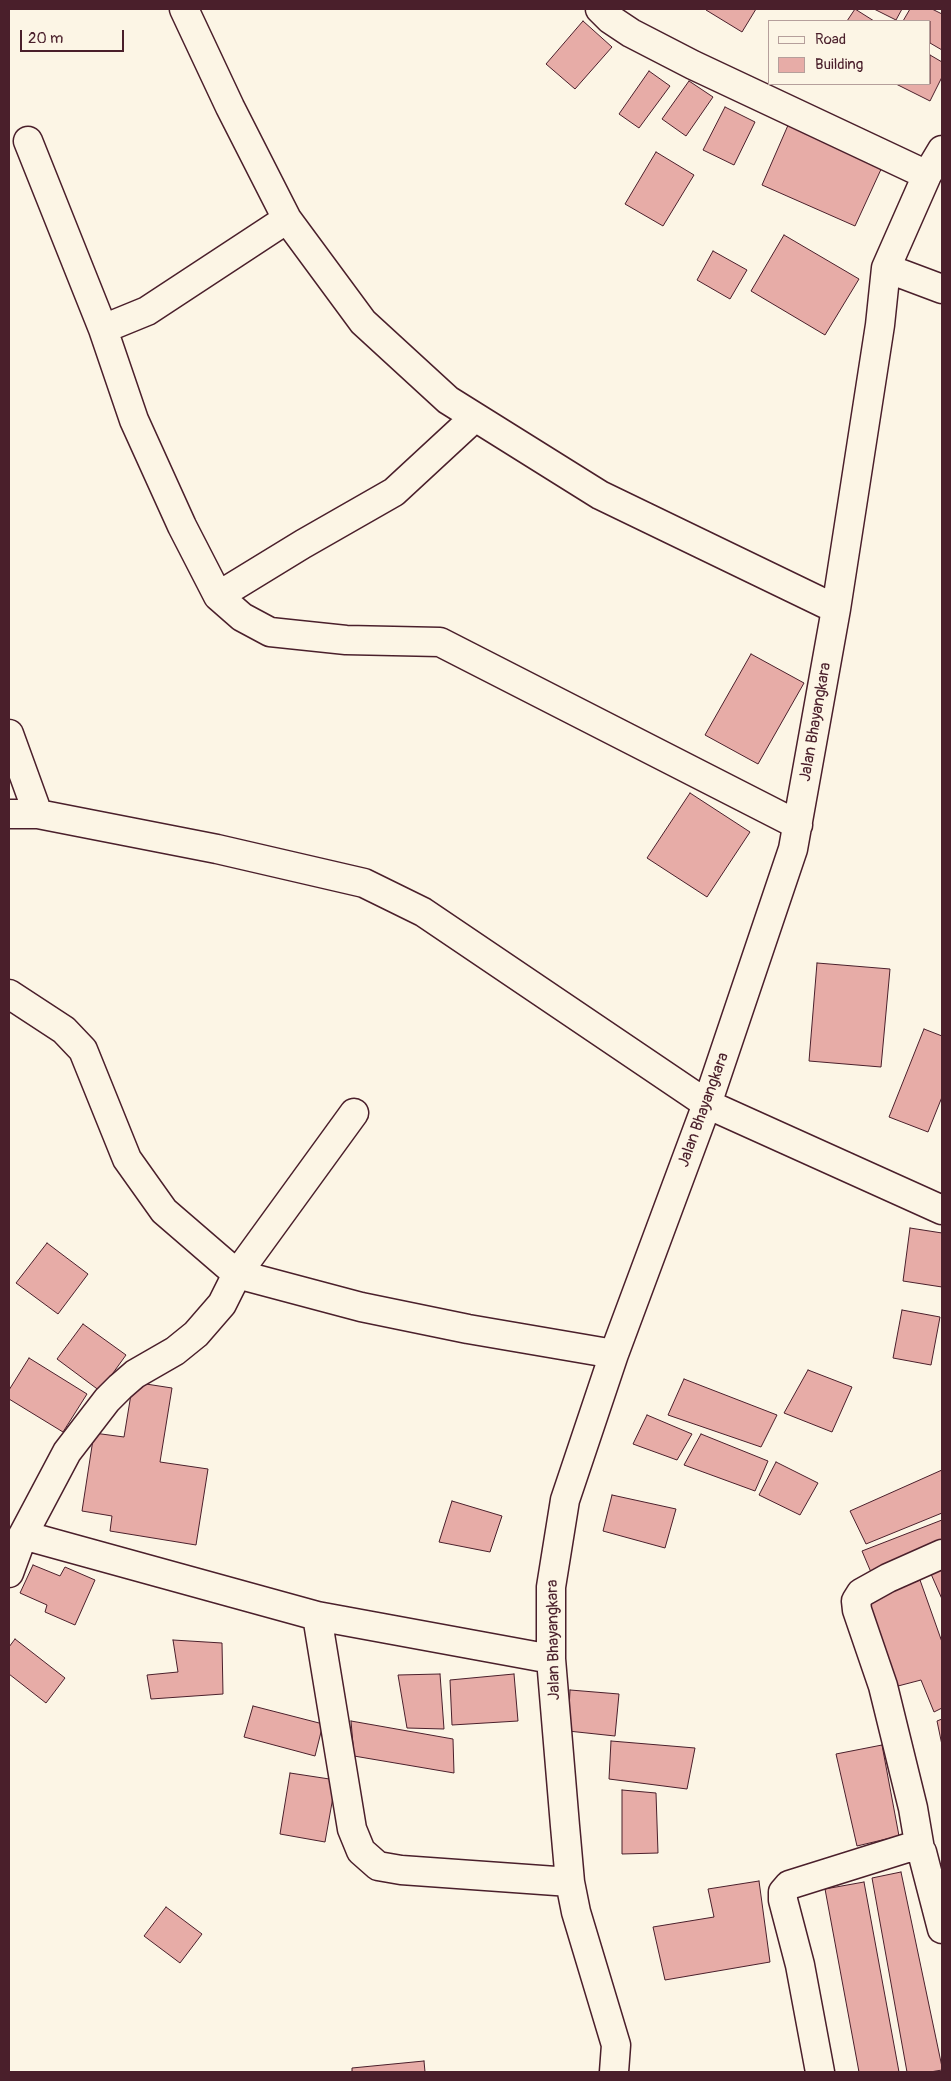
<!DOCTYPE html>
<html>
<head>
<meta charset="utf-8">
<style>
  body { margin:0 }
  #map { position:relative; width:951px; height:2081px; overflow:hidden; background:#fcf5e5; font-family:Pangolin,sans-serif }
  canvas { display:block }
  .frame { position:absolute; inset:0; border:10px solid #4a1f2b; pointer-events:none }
  .legend { position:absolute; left:768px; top:20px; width:162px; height:65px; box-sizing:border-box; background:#fcf5e5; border:1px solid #b59f9b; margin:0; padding:6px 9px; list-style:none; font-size:15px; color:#4a1f2b }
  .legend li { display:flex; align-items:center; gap:10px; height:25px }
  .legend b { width:25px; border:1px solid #b59f9b }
  .scale { position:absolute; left:20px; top:30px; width:104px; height:22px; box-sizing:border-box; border:2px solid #4a1f2b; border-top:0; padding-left:6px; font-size:15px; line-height:18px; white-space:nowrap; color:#4a1f2b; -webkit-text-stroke:4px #fcf5e5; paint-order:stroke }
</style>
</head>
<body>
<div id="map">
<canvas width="951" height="2081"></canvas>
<div class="frame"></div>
<ul class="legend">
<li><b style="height:6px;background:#fcf5e5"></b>Road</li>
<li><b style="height:14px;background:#e7aca7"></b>Building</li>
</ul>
<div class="scale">20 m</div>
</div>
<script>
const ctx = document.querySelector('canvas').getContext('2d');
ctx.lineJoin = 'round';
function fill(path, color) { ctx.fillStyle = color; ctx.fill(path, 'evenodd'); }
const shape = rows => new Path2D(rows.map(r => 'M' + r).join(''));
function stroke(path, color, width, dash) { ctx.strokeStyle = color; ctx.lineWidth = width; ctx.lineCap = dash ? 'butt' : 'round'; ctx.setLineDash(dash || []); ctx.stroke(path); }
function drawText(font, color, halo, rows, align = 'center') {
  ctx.font = font + ' Pangolin,sans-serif'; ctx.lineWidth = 5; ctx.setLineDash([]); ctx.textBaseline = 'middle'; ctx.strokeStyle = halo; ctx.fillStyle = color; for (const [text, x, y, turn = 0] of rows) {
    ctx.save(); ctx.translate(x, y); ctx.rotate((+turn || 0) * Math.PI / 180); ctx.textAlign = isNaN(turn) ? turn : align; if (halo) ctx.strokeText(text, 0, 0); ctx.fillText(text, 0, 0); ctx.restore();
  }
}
const building = shape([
  [707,9,756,9,742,32,706,10,707,9],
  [855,9,874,21,847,21,855,9],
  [874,9,902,9,896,20,874,9],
  [910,9,932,9,942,14,942,50,930,43,930,21,903,21,910,9],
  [583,21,612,47,575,89,546,64,583,21],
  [930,55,942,62,942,77,930,101,896,84,930,84,930,55],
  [649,71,670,86,639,128,619,114,649,71],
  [689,81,713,97,686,136,662,119,689,81],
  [725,107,755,122,734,165,703,150,725,107],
  [789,123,883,165,855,226,762,185,789,123],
  [656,152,694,175,663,226,625,204,656,152],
  [784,235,859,279,825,335,751,291,784,235],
  [713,251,747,270,730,299,697,280,713,251],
  [751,654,804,683,758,764,705,735,751,654],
  [690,793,750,832,707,897,647,858,690,793],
  [817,963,890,969,881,1067,809,1061,817,963],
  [924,1029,942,1036,942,1097,928,1132,889,1117,924,1029],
  [910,1228,942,1233,942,1287,903,1281,910,1228],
  [47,1243,88,1274,58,1314,16,1283,47,1243],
  [902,1310,940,1317,931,1365,893,1358,902,1310],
  [83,1324,126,1355,100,1391,57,1359,83,1324],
  [29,1358,87,1394,63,1432,9,1399,9,1390,29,1358],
  [808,1370,852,1387,832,1432,784,1413,808,1370],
  [684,1379,777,1415,761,1447,668,1415,684,1379],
  [133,1382,172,1388,160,1462,208,1469,196,1545,110,1531,112,1516,82,1511,94,1433,124,1437,133,1382],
  [647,1415,692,1434,677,1460,633,1444,647,1415],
  [701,1434,768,1461,755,1491,684,1465,701,1434],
  [776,1462,818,1483,800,1515,759,1495,776,1462],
  [942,1470,942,1513,866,1544,850,1511,942,1470],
  [612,1495,676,1509,665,1548,603,1531,612,1495],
  [452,1501,502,1516,490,1552,439,1542,452,1501],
  [942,1520,942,1547,873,1577,862,1551,942,1520],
  [33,1565,60,1576,65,1567,95,1580,75,1625,45,1612,47,1605,20,1593,33,1565],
  [942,1570,942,1599,931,1574,942,1570],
  [920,1580,942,1642,942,1708,934,1712,921,1680,898,1686,862,1602,920,1580],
  [15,1639,65,1678,46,1703,9,1674,9,1647,15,1639],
  [173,1640,222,1643,223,1694,151,1699,147,1675,178,1672,173,1640],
  [440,1674,444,1729,407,1728,398,1675,440,1674],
  [514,1674,518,1721,452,1725,450,1680,514,1674],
  [570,1690,619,1694,615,1736,568,1731,570,1690],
  [253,1706,323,1724,315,1756,244,1737,253,1706],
  [942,1719,942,1745,937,1721,942,1719],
  [351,1721,453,1739,454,1773,354,1756,351,1721],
  [611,1741,695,1748,687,1789,609,1779,611,1741],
  [882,1745,899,1836,857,1846,836,1754,882,1745],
  [290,1773,336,1780,325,1842,280,1834,290,1773],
  [622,1790,656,1793,658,1853,622,1854,622,1790],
  [901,1872,942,2067,942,2070,930,2072,907,2072,872,1878,901,1872],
  [759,1881,770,1962,665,1980,653,1927,714,1917,708,1889,759,1881],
  [864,1882,899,2072,859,2072,825,1889,864,1882],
  [166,1907,202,1934,180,1963,144,1936,166,1907],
  [424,2061,425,2072,352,2072,352,2068,424,2061]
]);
const minor = shape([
  [184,9,230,107,287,219,363,322,448,400,600,495,836,609],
  [600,9,610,19,631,33,693,65,927,175],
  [28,141,103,329,134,420,182,526,218,596,242,617,270,632,346,640,440,642,798,825],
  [886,268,942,289],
  [103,329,147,311,287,219],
  [218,596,303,544,394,492,474,418],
  [9,734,38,814],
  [9,814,38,814,217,849,364,883,423,912,707,1104,942,1210],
  [9,994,64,1030,83,1050,127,1159,164,1211,237,1274,361,1307,468,1329,614,1354],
  [23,1535,317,1616,551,1659],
  [9,1573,23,1535,67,1452,107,1400,120,1387,135,1374,175,1351,196,1334,222,1304,237,1274,354,1113],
  [317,1616,352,1829,361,1851,378,1866,401,1870,570,1882],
  [920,1849,913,1808,883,1686,857,1610,856,1601,861,1593,888,1578,942,1554],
  [614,2072,616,2045,576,1912,570,1882,565,1826,551,1659,551,1587,565,1500,614,1354,707,1104,793,849,836,609,880,325,886,268,927,175,942,150],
  [820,2072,800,1965,783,1900,783,1892,789,1885,907,1848,919,1848,922,1852,942,1929]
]);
const streetNames = [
  ["Jalan Bhayangkara",816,722,-80],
  ["Jalan Bhayangkara",704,1110,-70],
  ["Jalan Bhayangkara",554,1640,-91]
];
fill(building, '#e7aca7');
stroke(building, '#4a1f2b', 1);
stroke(minor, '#4a1f2b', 31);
stroke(minor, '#fcf5e5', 28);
drawText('16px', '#4a1f2b', '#fcf5e5', streetNames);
</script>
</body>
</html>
